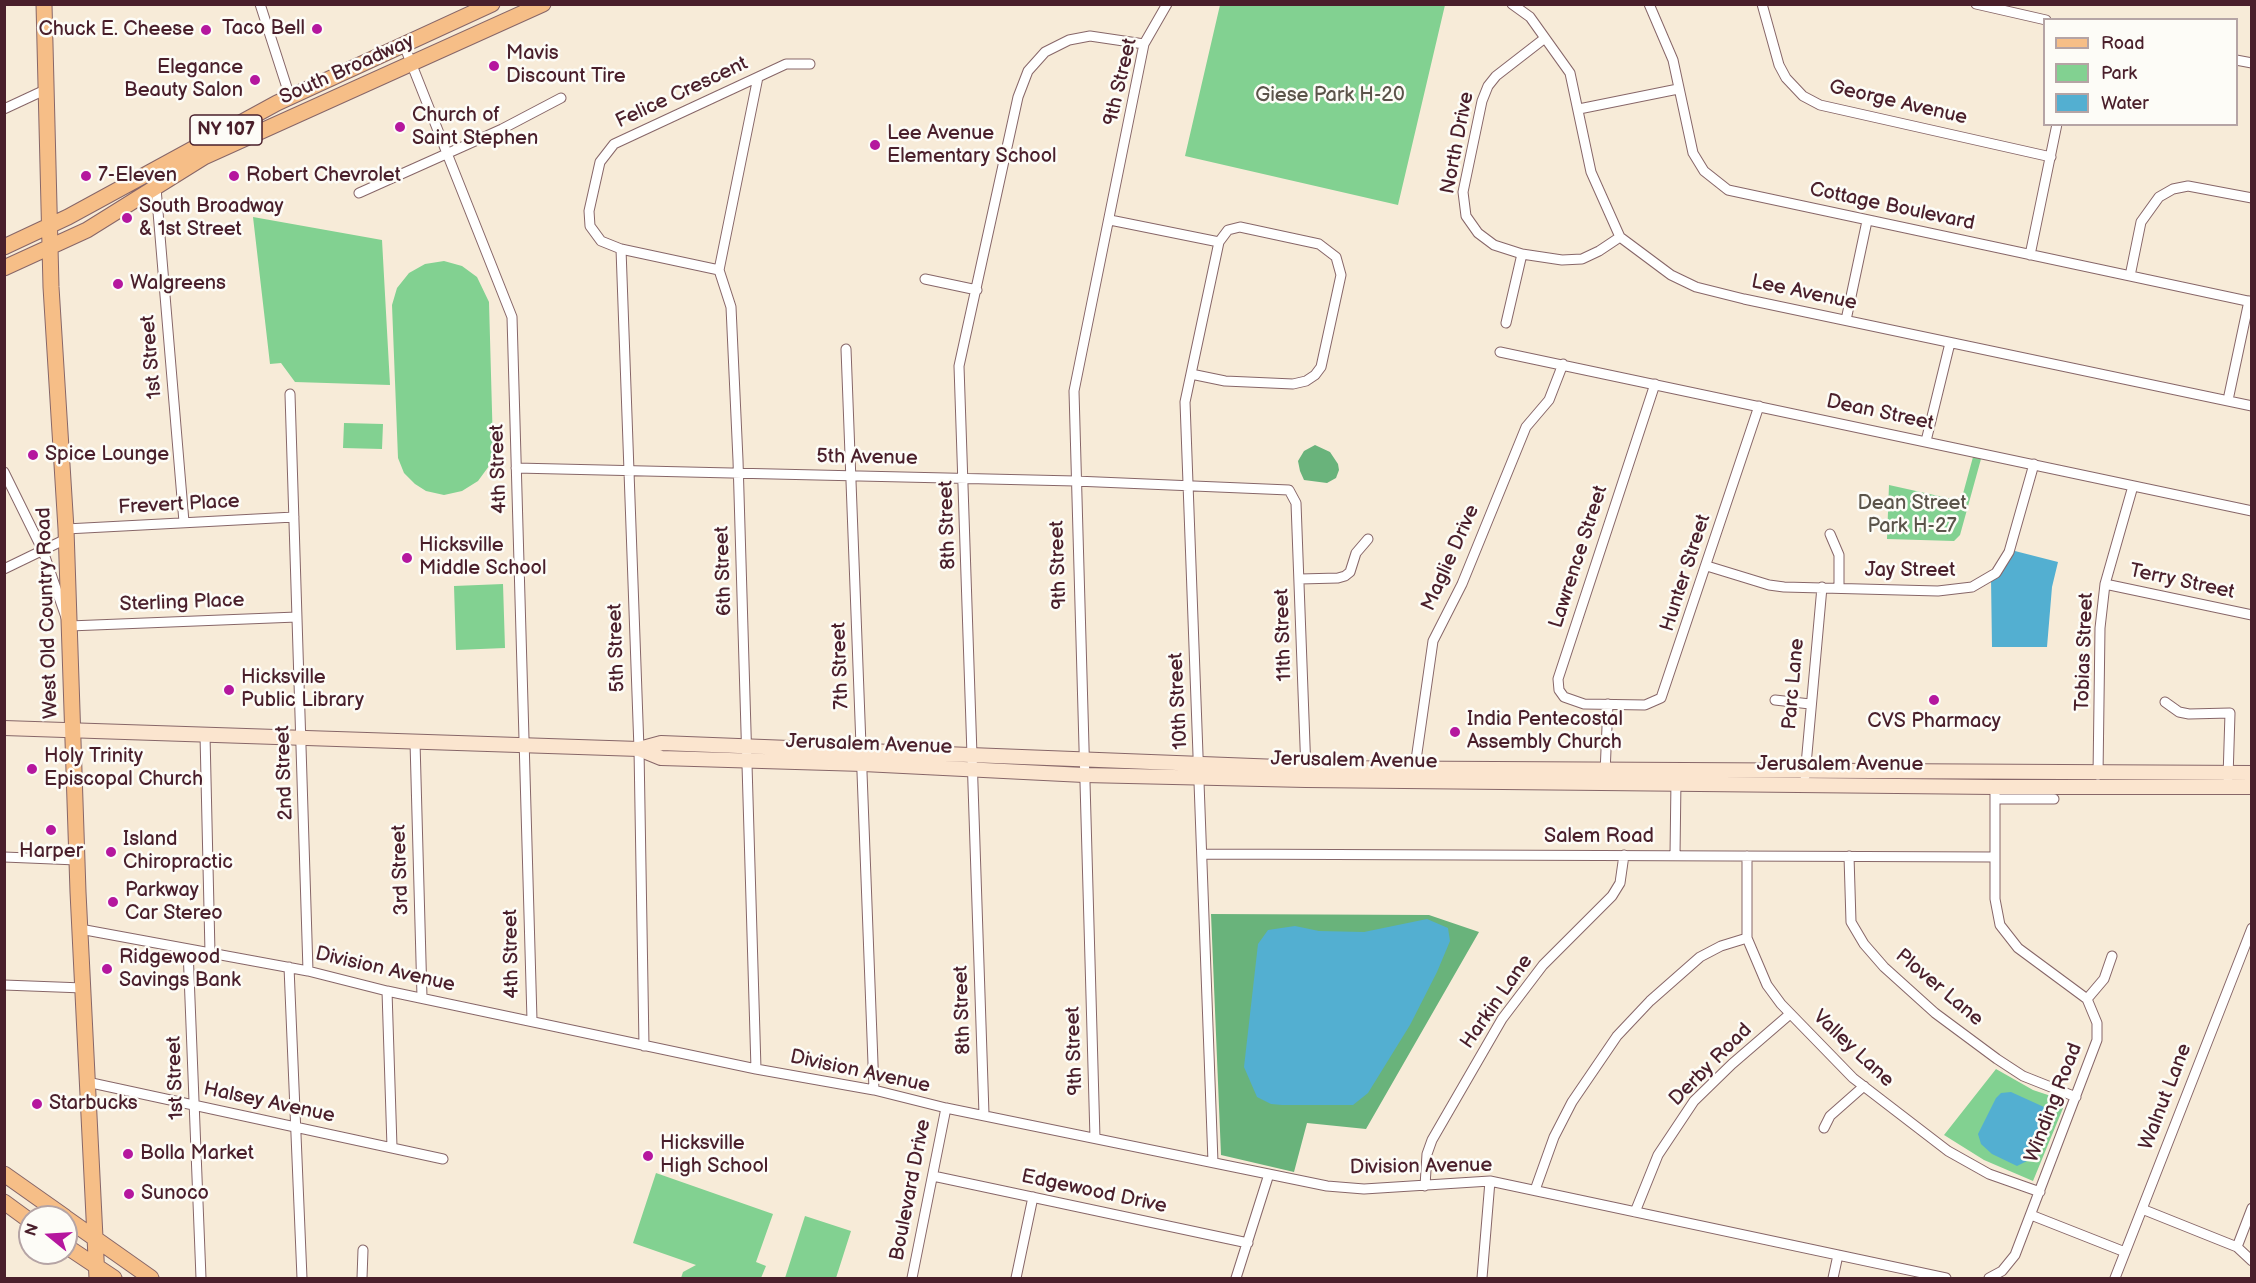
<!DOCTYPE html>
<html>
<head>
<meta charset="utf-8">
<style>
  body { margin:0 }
  #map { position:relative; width:2256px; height:1283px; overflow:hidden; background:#f7ebd8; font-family:"Balsamiq Sans",sans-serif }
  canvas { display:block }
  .frame { position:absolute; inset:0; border:6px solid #4a1f2b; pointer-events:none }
  .legend { position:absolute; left:2043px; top:18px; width:195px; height:108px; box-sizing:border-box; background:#fdfcf7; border:2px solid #b5a4a5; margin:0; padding:8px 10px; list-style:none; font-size:18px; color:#4a1f2b }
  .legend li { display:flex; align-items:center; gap:12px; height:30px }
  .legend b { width:30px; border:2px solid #b5a4a5 }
  .north { position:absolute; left:18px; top:1205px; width:60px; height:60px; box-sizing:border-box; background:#fdfcf7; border:2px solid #b5a4a5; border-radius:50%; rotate:288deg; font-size:16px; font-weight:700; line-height:24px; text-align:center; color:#4a1f2b }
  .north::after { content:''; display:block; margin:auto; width:21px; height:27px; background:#b5179e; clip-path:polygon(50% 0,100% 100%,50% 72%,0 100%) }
</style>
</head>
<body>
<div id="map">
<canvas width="2256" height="1283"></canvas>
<div class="frame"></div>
<ul class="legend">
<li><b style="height:8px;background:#f6be87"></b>Road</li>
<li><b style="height:16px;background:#82d191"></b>Park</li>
<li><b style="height:16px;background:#53afd1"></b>Water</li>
</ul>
<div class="north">N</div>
</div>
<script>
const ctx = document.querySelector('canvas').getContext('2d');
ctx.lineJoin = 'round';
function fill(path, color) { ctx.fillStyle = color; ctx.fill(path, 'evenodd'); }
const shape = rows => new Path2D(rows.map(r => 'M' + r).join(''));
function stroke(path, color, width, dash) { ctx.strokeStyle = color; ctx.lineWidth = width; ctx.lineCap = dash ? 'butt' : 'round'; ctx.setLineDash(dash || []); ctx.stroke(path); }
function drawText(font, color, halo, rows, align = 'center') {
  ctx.font = font + ' "Balsamiq Sans",sans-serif'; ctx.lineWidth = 5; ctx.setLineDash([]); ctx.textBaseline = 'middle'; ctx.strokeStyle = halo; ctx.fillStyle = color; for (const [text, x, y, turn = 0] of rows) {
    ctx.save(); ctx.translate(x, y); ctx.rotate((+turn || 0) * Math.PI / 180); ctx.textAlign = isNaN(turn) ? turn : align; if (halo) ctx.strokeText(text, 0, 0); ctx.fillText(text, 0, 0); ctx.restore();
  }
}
const green = shape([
  [1220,5,1445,5,1398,205,1185,156],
  [253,217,382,240,390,385,295,382,281,363,270,364],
  [444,261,462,266,477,277,489,302,493,447,489,466,478,481,462,491,444,495,426,491,415,484,404,473,398,458,392,305,397,288,409,273,425,264],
  [344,423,383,424,382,449,343,448],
  [1973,457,1981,459,1960,535,1954,541,1887,539,1889,485,1961,501],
  [503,584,505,648,456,650,454,586],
  [1996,1069,2033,1090,2066,1101,2033,1181,1984,1160,1944,1135],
  [656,1173,773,1214,756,1262,766,1266,761,1278,681,1278,683,1272,696,1265,633,1243],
  [805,1216,851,1231,836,1278,785,1278]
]);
const forest = shape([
  [1315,445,1330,452,1338,464,1339,470,1336,478,1327,483,1304,480,1300,471,1298,461,1304,451],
  [1211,914,1429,915,1479,932,1366,1129,1307,1123,1294,1172,1221,1155]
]);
const water = shape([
  [2011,550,2058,562,2052,587,2047,647,1992,647,1991,578],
  [1427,919,1448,928,1450,941,1437,972,1410,1025,1368,1093,1353,1105,1282,1105,1271,1104,1257,1097,1244,1067,1258,944,1268,930,1295,926,1319,931,1364,932],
  [2011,1092,2044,1107,2049,1114,2029,1160,2017,1166,1992,1154,1981,1144,1978,1134,1996,1098,2001,1093]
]);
const street = shape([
  [260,4,290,97],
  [1512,4,1530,17,1570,73,1591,172,1620,237,1671,275,1696,287,1744,299,2252,406],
  [1649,4,1673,60,1693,153,1704,171,1728,190,2252,302],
  [1762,4,1779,65,1786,78,1803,96,1820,105,2051,157],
  [1976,4,2046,20],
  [1545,38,1496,76,1488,86,1482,101,1463,192,1466,216,1478,233,1494,245,1522,254,1562,260,1582,259,1599,251,1620,237],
  [404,45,512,317,532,1020],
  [2236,60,2252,63],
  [4,109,47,89],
  [1579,109,1678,89],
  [156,188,184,522],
  [359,193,502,129,561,98],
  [1110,220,1219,242],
  [621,249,639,749,644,1046],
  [2030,255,2057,124],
  [719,270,621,249,601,241,590,226,589,211,600,162,614,144,786,64,810,64],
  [2130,276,2141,222,2159,197,2173,189,2188,186,2252,198],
  [925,279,977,290],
  [1846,320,1867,221],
  [1506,323,1522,254],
  [846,349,874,1090],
  [1500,352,2252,511],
  [1191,374,1225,381,1293,384,1306,381,1315,375,1321,367,1341,275,1336,257,1319,244,1240,227,1228,230,1219,242,1185,402,1213,1162],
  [1655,384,1558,679,1559,690,1564,697,1584,704,1645,705,1661,698,1759,406],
  [290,394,308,971],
  [2228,400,2249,301],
  [1926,441,1950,343],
  [516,468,1075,481,1289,490,1296,503,1306,772],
  [4,472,43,551,69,626,297,617],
  [66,529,294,517],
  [1830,534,1839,555,1839,588],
  [1707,566,1769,585,1784,587,1938,591,1972,587,1996,573,2009,552,2034,464],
  [4,569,66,539],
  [1300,579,1338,578,1345,576,1350,572,1356,553,1368,539],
  [2105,584,2252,615],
  [1775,700,1810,704],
  [2165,702,2179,712,2189,714,2230,713,2228,778],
  [205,735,210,953],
  [415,742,422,997],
  [1605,773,1608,704],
  [1414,774,1433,641,1462,584,1526,427,1549,400,1563,364],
  [2098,775,2100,628,2105,584,2133,486],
  [1805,776,1822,587],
  [1995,799,2054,799],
  [1203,854,1995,857],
  [1675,855,1676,780],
  [1747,856,1747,938,1767,985,1781,1004,1853,1078,1948,1151,1989,1174,2040,1192],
  [1849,856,1851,922,1864,944,1884,967,1935,1013,1997,1059,2023,1076,2076,1097],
  [4,857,77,860],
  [80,929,308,971,387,991,756,1069,874,1090,946,1108,1327,1186,1364,1189,1490,1181,1946,1278],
  [188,949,201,1278],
  [289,967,302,1278],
  [4,985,83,988],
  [387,991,392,1147],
  [2087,999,2104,979,2112,956],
  [756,1069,738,460,731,307,719,270,758,77],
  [87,1082,443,1159],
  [984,1114,959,366,1018,97,1028,71,1045,52,1069,40,1090,36,1144,44],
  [1824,1128,1830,1116,1864,1086],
  [1095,1138,1074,391,1144,44,1167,4],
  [933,1176,1248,1243],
  [1425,1186,1427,1154,1432,1140,1502,1019,1543,965,1612,896,1620,883,1624,855],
  [1535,1190,1554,1137,1572,1102,1617,1036,1650,1001,1700,957,1721,946,1747,938],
  [2142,1209,2237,1247,2252,1261],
  [1635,1212,1658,1155,1694,1101,1732,1064,1790,1014],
  [2031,1215,2125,1252],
  [2237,1247,2252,1208],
  [362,1278,363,1250],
  [912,1278,946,1108],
  [1016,1278,1033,1197],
  [1236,1278,1269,1174],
  [1482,1278,1490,1181],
  [1833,1278,1838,1255],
  [1989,1278,2002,1271,2015,1255,2097,1040,2097,1023,2087,999,2018,948,2000,925,1995,899,1995,787],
  [2115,1278,2252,928]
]);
const secondary = shape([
  [4,728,639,749,661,743,1305,768,2252,773],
  [639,749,661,758,863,764,1084,775,1306,780,1995,787,2252,787]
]);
const primary = shape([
  [44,4,51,287,66,529,78,892,97,1278],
  [4,247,68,217,277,103,492,4],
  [4,268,87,230,204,157,543,4],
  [4,1174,65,1217],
  [4,1202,30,1221],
  [66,1218,151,1278],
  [66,1246,114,1278]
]);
const markers = [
  [317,29,6,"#b5179e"],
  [206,30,6,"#b5179e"],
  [494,66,6,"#b5179e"],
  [255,80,6,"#b5179e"],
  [400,127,6,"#b5179e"],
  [875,145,6,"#b5179e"],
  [86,176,6,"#b5179e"],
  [234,176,6,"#b5179e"],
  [127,218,6,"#b5179e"],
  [118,284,6,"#b5179e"],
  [33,455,6,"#b5179e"],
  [407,558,6,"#b5179e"],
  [229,690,6,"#b5179e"],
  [1934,700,6,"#b5179e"],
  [1455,732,6,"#b5179e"],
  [32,769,6,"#b5179e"],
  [51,830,6,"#b5179e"],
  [111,852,6,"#b5179e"],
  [113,902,6,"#b5179e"],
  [107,969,6,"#b5179e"],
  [37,1104,6,"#b5179e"],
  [128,1154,6,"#b5179e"],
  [648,1156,6,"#b5179e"],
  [129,1194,6,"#b5179e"]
];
const shields = [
  [226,130,72]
];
const shieldNames = [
  ["NY 107",226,130]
];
const poiNames = [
  ["Taco Bell",305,29,"right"],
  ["Chuck E. Cheese",194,30,"right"],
  ["Mavis",506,54],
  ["Discount Tire",506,77],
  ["Elegance",243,68,"right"],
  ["Beauty Salon",243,91,"right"],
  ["Church of",412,116],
  ["Saint Stephen",412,139],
  ["Lee Avenue",887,134],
  ["Elementary School",887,157],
  ["7-Eleven",98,176],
  ["Robert Chevrolet",246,176],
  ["South Broadway",139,207],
  ["& 1st Street",139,230],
  ["Walgreens",130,284],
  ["Spice Lounge",45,455],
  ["Hicksville",419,546],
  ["Middle School",419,569],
  ["Hicksville",241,678],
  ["Public Library",241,701],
  ["India Pentecostal",1467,720],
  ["Assembly Church",1467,743],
  ["CVS Pharmacy",1934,722,"center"],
  ["Holy Trinity",44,757],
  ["Episcopal Church",44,780],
  ["Island",123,840],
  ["Chiropractic",123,863],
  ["Harper",51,852,"center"],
  ["Parkway",125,891],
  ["Car Stereo",125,914],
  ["Ridgewood",119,958],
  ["Savings Bank",119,981],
  ["Starbucks",49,1104],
  ["Hicksville",660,1144],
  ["High School",660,1167],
  ["Bolla Market",140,1154],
  ["Sunoco",141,1194]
];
const streetNames = [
  ["South Broadway",347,70,-24],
  ["9th Street",1121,82,-77],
  ["Felice Crescent",682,93,-25],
  ["George Avenue",1898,103,13],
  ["North Drive",1458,143,-79],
  ["Cottage Boulevard",1892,207,12],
  ["Lee Avenue",1804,293,12],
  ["1st Street",152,357,-95],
  ["Dean Street",1880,413,12],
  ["5th Avenue",867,458,1],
  ["4th Street",499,469,-92],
  ["Frevert Place",179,505,-3],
  ["8th Street",948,525,-92],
  ["Lawrence Street",1579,557,-72],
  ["Maglie Drive",1451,558,-66],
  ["9th Street",1059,565,-92],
  ["6th Street",724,571,-92],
  ["Jay Street",1910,571],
  ["Hunter Street",1686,573,-72],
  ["Terry Street",2182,582,12],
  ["Sterling Place",182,603,-2],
  ["West Old Country Road",48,613,-92],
  ["11th Street",1284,635,-92],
  ["5th Street",617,648,-92],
  ["Tobias Street",2085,652,-88],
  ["7th Street",841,666,-92],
  ["Parc Lane",1794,684,-85],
  ["10th Street",1179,701,-93],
  ["Jerusalem Avenue",869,745,2],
  ["Jerusalem Avenue",1354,761,1],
  ["Jerusalem Avenue",1840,765],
  ["2nd Street",285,773,-92],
  ["Salem Road",1599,837],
  ["3rd Street",401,870,-92],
  ["4th Street",512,954,-91],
  ["Division Avenue",385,970,13],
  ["Plover Lane",1939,988,40],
  ["Harkin Lane",1497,1002,-55],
  ["8th Street",963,1010,-92],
  ["Valley Lane",1853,1049,43],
  ["9th Street",1075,1051,-92],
  ["Derby Road",1711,1065,-45],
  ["Division Avenue",860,1072,12],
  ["1st Street",176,1078,-92],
  ["Walnut Lane",2166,1097,-69],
  ["Halsey Avenue",269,1103,12],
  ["Winding Road",2054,1103,-69],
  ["Division Avenue",1421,1167,-1],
  ["Boulevard Drive",911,1190,-79],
  ["Edgewood Drive",1094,1192,12]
];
const parkNames = [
  ["Giese Park H-20",1330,96],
  ["Dean Street",1912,504],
  ["Park H-27",1912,527]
];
fill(green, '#82d191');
fill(forest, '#69b37b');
fill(water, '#53afd1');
stroke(street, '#876668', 11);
stroke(secondary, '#876668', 16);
stroke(primary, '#876668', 17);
stroke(street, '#fff', 9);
stroke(secondary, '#fbe5cf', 14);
stroke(primary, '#f6be87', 15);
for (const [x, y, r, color] of markers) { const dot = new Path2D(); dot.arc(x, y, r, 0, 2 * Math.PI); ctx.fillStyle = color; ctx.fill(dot); stroke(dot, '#fdfcf7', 2); }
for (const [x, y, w] of shields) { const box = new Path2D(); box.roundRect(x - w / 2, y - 15, w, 30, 4.5); ctx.fillStyle = '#fdfcf7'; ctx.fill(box); stroke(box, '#4a1f2b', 1.5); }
drawText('bold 18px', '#4a1f2b', null, shieldNames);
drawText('20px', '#4a1f2b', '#fdfcf7', poiNames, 'left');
drawText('20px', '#4a1f2b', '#fdfcf7', streetNames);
drawText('20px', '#5b544a', '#fdfcf7', parkNames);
</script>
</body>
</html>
